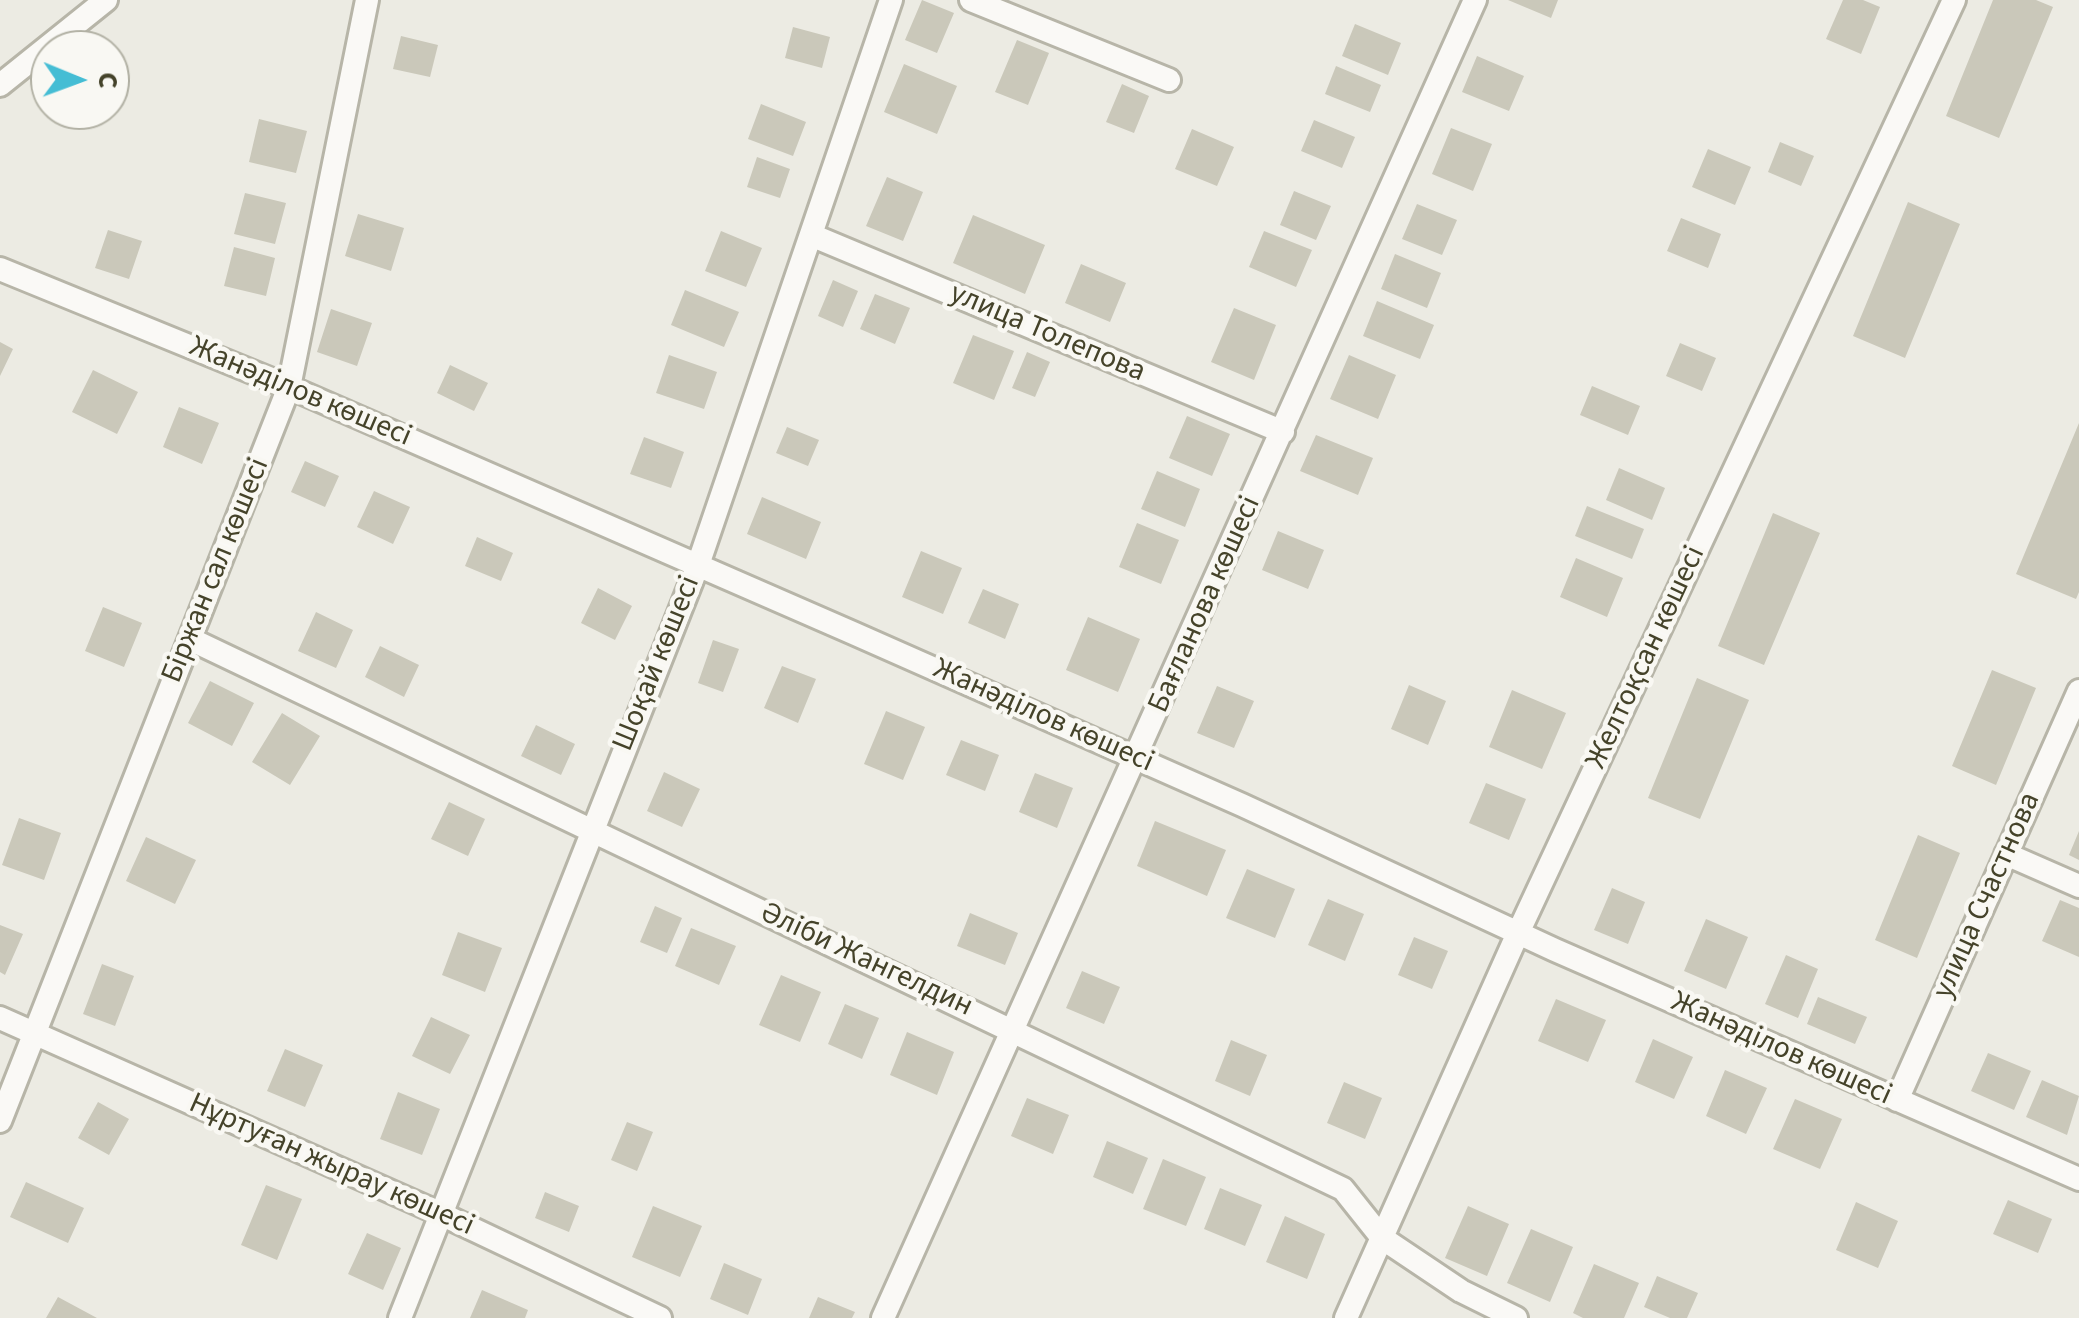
<!DOCTYPE html>
<html>
<head>
<meta charset="utf-8">
<style>
  body { margin:0 }
  #map { position:relative; width:2079px; height:1318px; overflow:hidden; background:#ecebe3; font-family:"Source Sans 3",sans-serif }
  canvas { display:block }
  .north { position:absolute; left:30px; top:30px; width:100px; height:100px; box-sizing:border-box; background:#f9f8f3; border:2px solid #b1b0a3; border-radius:50%; rotate:91deg; font-size:28px; font-weight:700; line-height:40px; text-align:center; color:#45432a }
  .north::after { content:''; display:block; margin:auto; width:35px; height:45px; background:#45bdd4; clip-path:polygon(50% 0,100% 100%,50% 72%,0 100%) }
</style>
</head>
<body>
<div id="map">
<canvas width="2079" height="1318"></canvas>
<div class="north">С</div>
</div>
<script>
const ctx = document.querySelector('canvas').getContext('2d');
ctx.lineJoin = 'round';
function fill(path, color) { ctx.fillStyle = color; ctx.fill(path, 'evenodd'); }
const shape = rows => new Path2D(rows.map(r => 'M' + r).join(''));
function stroke(path, color, width, dash) { ctx.strokeStyle = color; ctx.lineWidth = width; ctx.lineCap = dash ? 'butt' : 'round'; ctx.setLineDash(dash || []); ctx.stroke(path); }
function drawText(font, color, halo, rows, align = 'center') {
  ctx.font = font + ' "Source Sans 3",sans-serif'; ctx.lineWidth = 9; ctx.setLineDash([]); ctx.textBaseline = 'middle'; ctx.strokeStyle = halo; ctx.fillStyle = color; for (const [text, x, y, turn = 0] of rows) {
    ctx.save(); ctx.translate(x, y); ctx.rotate((+turn || 0) * Math.PI / 180); ctx.textAlign = isNaN(turn) ? turn : align; if (halo) ctx.strokeText(text, 0, 0); ctx.fillText(text, 0, 0); ctx.restore();
  }
}
const building = shape([
  [922,0,954,13,937,53,905,40],
  [1508,0,1558,0,1551,18],
  [1843,0,1863,0,1880,7,1861,54,1826,39],
  [1993,0,2036,0,2053,7,1999,138,1946,116],
  [1355,24,1401,43,1388,75,1342,56],
  [793,27,830,37,822,68,785,58],
  [401,36,438,45,430,77,393,69],
  [1017,40,1049,53,1028,105,995,92],
  [1477,56,1524,76,1509,111,1462,92],
  [904,64,957,86,937,134,884,112],
  [1336,66,1381,85,1370,112,1325,94],
  [1122,84,1149,96,1134,133,1106,122],
  [761,104,806,122,793,156,748,139],
  [259,119,307,131,296,173,249,162],
  [1314,120,1355,137,1342,168,1301,151],
  [1451,128,1492,144,1473,191,1432,174],
  [1192,129,1234,147,1217,186,1175,169],
  [1780,142,1814,156,1801,186,1768,172],
  [1708,149,1751,167,1735,205,1692,187],
  [757,157,790,169,780,198,747,187],
  [887,177,923,192,903,241,866,226],
  [1294,191,1331,206,1316,240,1280,225],
  [245,193,286,203,275,244,234,234],
  [1908,202,1960,224,1905,358,1853,336],
  [1417,204,1457,220,1442,255,1402,239],
  [358,214,404,228,391,271,345,256],
  [973,215,1045,245,1025,294,953,263],
  [1681,218,1721,234,1708,268,1667,251],
  [108,230,142,241,129,279,95,268],
  [721,231,762,248,746,287,705,271],
  [1264,231,1312,250,1296,287,1249,267],
  [234,247,275,258,266,296,224,286],
  [1395,254,1441,273,1427,308,1381,289],
  [1081,264,1126,283,1110,322,1065,303],
  [833,280,858,291,843,327,818,316],
  [685,290,739,312,724,347,671,325],
  [875,294,910,308,895,344,860,329],
  [1377,301,1434,325,1420,359,1363,336],
  [1234,308,1276,325,1254,380,1211,362],
  [331,309,372,323,357,366,317,352],
  [973,335,1014,351,994,400,953,383],
  [0,342,13,349,0,376],
  [1680,343,1716,358,1702,391,1666,376],
  [1027,352,1050,362,1035,397,1012,388],
  [669,355,717,372,704,409,656,393],
  [1349,355,1396,375,1378,419,1330,399],
  [450,365,488,383,474,411,437,393],
  [93,370,138,392,117,434,72,412],
  [1592,386,1640,406,1628,435,1580,415],
  [179,407,219,423,202,464,163,447],
  [1187,416,1230,434,1212,476,1169,458],
  [2079,423,2079,592,2076,599,2016,574],
  [787,427,819,440,808,466,776,453],
  [1316,435,1373,458,1358,495,1300,471],
  [644,437,684,452,671,488,630,474],
  [305,461,339,476,325,507,291,492],
  [1619,468,1665,488,1652,520,1606,500],
  [1157,471,1200,489,1185,527,1141,509],
  [374,491,410,507,393,544,357,527],
  [762,497,821,522,806,559,747,534],
  [1587,506,1644,529,1632,559,1575,536],
  [1773,513,1820,533,1764,665,1718,646],
  [1137,523,1179,540,1161,584,1119,567],
  [1278,531,1324,550,1308,589,1262,570],
  [477,537,513,553,501,581,465,566],
  [921,551,962,568,943,614,902,597],
  [1576,558,1623,578,1607,617,1560,597],
  [598,588,632,606,615,640,581,623],
  [983,589,1019,604,1005,639,968,623],
  [103,607,142,623,124,667,85,651],
  [316,612,353,630,336,668,298,651],
  [1088,617,1140,639,1118,692,1066,670],
  [713,640,739,649,723,692,698,683],
  [380,646,419,665,404,697,365,677],
  [782,666,816,679,798,723,764,708],
  [1992,670,2036,688,1996,785,1952,766],
  [1697,678,1749,700,1700,819,1648,798],
  [210,681,254,703,232,746,188,723],
  [1409,685,1446,701,1428,745,1391,729],
  [1217,686,1254,701,1234,748,1197,733],
  [1512,690,1566,713,1542,769,1489,747],
  [886,711,925,727,903,780,864,764],
  [282,713,320,736,290,785,252,762],
  [536,725,575,744,561,775,521,756],
  [961,740,999,755,985,791,946,775],
  [664,772,700,789,682,827,647,811],
  [1035,773,1073,788,1057,828,1019,812],
  [1486,783,1526,799,1509,840,1469,823],
  [449,802,485,819,468,856,431,839],
  [19,818,61,833,44,880,2,865],
  [1155,821,1226,850,1207,896,1137,866],
  [2079,831,2079,860,2069,855],
  [1918,835,1960,853,1917,958,1875,940],
  [146,837,196,860,175,904,126,881],
  [1247,869,1295,889,1275,938,1226,918],
  [1612,888,1645,902,1628,944,1594,930],
  [1328,899,1364,914,1345,961,1308,945],
  [2060,900,2079,908,2079,957,2042,941],
  [655,906,682,918,667,953,640,942],
  [970,913,1018,933,1005,965,957,946],
  [1706,919,1748,937,1726,989,1684,971],
  [0,925,23,934,5,975,0,972],
  [691,928,736,946,719,985,675,966],
  [458,932,502,948,485,992,442,975],
  [1414,937,1448,951,1432,989,1398,975],
  [1786,955,1818,969,1798,1018,1765,1004],
  [102,964,134,976,115,1026,83,1014],
  [1082,971,1120,987,1104,1024,1066,1008],
  [781,975,821,992,800,1042,759,1025],
  [1818,997,1867,1017,1855,1044,1807,1024],
  [1556,999,1606,1020,1588,1062,1538,1041],
  [845,1004,879,1018,862,1059,828,1044],
  [431,1017,470,1035,450,1074,412,1056],
  [907,1032,954,1052,937,1095,890,1075],
  [1653,1039,1693,1057,1674,1099,1635,1082],
  [1231,1040,1267,1055,1250,1096,1215,1081],
  [285,1049,323,1065,305,1107,267,1091],
  [1988,1053,2031,1071,2014,1110,1971,1091],
  [1725,1070,1767,1088,1746,1134,1706,1116],
  [2042,1080,2079,1096,2067,1135,2026,1117],
  [1344,1082,1382,1098,1365,1139,1327,1123],
  [398,1092,440,1109,422,1155,380,1139],
  [1027,1098,1069,1115,1053,1154,1011,1136],
  [1795,1099,1842,1119,1820,1169,1773,1149],
  [98,1102,129,1119,109,1155,78,1138],
  [627,1122,653,1132,637,1171,611,1160],
  [1107,1141,1148,1158,1133,1194,1093,1177],
  [1163,1159,1206,1177,1186,1226,1143,1209],
  [26,1182,84,1208,68,1243,10,1217],
  [266,1185,302,1199,277,1260,241,1245],
  [1220,1188,1262,1205,1245,1246,1204,1229],
  [545,1192,579,1206,569,1232,535,1218],
  [2008,1200,2052,1219,2038,1253,1993,1234],
  [1856,1202,1898,1221,1878,1268,1836,1250],
  [653,1206,702,1226,680,1277,632,1257],
  [1468,1206,1509,1224,1487,1276,1445,1258],
  [1285,1216,1325,1234,1307,1279,1266,1262],
  [1531,1229,1573,1247,1550,1302,1507,1283],
  [367,1233,401,1248,383,1290,348,1274],
  [724,1263,762,1279,748,1315,710,1299],
  [1594,1264,1639,1283,1624,1318,1583,1318,1573,1313],
  [1657,1276,1698,1293,1687,1318,1670,1318,1644,1307],
  [482,1290,528,1310,525,1318,470,1318],
  [58,1297,97,1318,46,1318],
  [818,1297,855,1312,852,1318,809,1318]
]);
const street = shape([
  [971,0,1169,80],
  [0,85,106,0],
  [811,235,1283,432],
  [0,269,289,387,853,633,1242,805,1555,950,2079,1179],
  [190,639,1343,1189,1382,1238,1461,1291,1516,1318],
  [2006,854,2079,886],
  [0,1018,441,1214,660,1318],
  [1897,1100,2079,691],
  [0,1121,289,387,367,0],
  [400,1318,698,565,891,0],
  [883,1318,1475,0],
  [1346,1318,1518,933,1954,0]
]);
const streetNames = [
  ["улица Толепова",1047,334,23],
  ["Жанәділов көшесі",300,393,23],
  ["Біржан сал көшесі",217,571,-68],
  ["Бағланова көшесі",1206,605,-66],
  ["Желтоқсан көшесі",1647,658,-65],
  ["Шоқай көшесі",658,664,-68],
  ["Жанәділов көшесі",1043,717,24],
  ["улица Счастнова",1988,896,-66],
  ["Әліби Жангелдин",866,961,25],
  ["Жанәділов көшесі",1781,1050,24],
  ["Нұртуған жырау көшесі",331,1166,24]
];
fill(building, '#cac8ba');
stroke(street, '#b7b5a8', 28);
stroke(street, '#faf9f6', 22);
drawText('30px', '#45432a', '#f9f8f3', streetNames);
</script>
</body>
</html>
